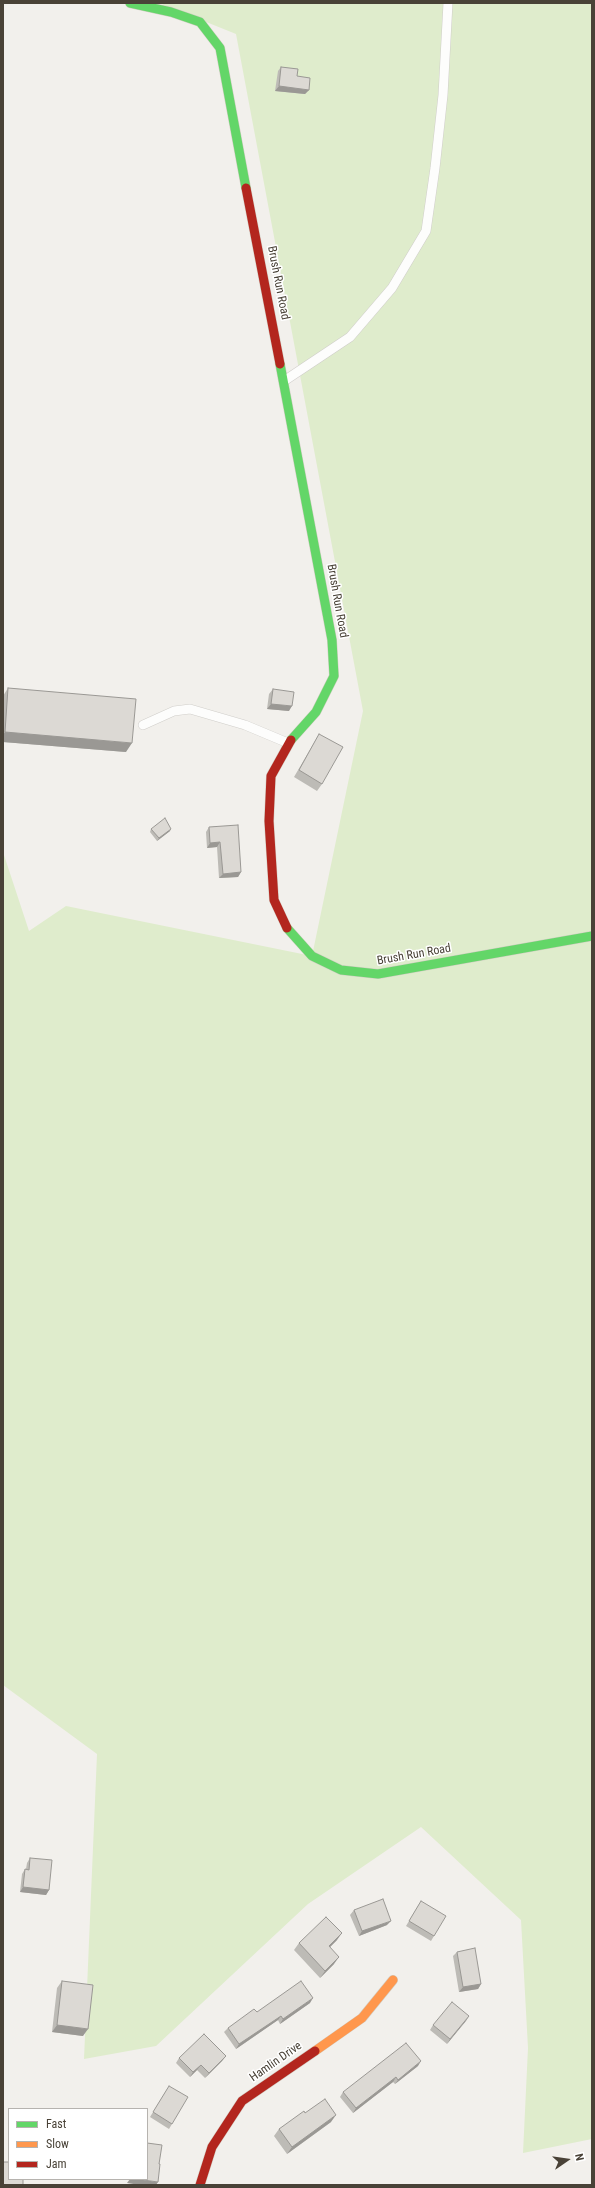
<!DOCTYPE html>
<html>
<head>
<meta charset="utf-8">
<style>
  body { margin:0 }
  #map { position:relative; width:595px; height:2188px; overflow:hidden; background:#f2f0ec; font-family:"Roboto Condensed",sans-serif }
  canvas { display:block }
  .frame { position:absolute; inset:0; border:4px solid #494237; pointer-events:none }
  .legend { position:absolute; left:8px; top:2108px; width:140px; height:72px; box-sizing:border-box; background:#fff; border:1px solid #b6b3af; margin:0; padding:5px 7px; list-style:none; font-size:12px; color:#494237 }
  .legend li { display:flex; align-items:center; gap:8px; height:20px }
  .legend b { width:20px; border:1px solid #b6b3af }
  .north { position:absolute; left:547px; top:2140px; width:40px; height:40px; -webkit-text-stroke:3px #fff; paint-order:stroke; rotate:77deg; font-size:11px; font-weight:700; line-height:16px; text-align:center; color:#494237 }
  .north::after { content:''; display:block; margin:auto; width:14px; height:18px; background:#494237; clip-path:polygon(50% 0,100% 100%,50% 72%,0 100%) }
</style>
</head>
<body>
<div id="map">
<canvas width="595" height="2188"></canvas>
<div class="frame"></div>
<ul class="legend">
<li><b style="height:5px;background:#63d668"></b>Fast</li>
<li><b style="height:5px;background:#ff974d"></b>Slow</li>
<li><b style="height:5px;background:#b3261e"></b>Jam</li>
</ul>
<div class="north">N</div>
</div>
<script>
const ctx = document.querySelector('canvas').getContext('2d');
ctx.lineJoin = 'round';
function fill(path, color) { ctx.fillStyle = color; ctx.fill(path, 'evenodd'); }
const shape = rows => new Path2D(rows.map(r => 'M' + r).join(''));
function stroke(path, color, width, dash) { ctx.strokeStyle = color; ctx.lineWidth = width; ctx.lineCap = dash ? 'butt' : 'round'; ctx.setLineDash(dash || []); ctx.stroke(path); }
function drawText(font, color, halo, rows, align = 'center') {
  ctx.font = font + ' "Roboto Condensed",sans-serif'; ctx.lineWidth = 3; ctx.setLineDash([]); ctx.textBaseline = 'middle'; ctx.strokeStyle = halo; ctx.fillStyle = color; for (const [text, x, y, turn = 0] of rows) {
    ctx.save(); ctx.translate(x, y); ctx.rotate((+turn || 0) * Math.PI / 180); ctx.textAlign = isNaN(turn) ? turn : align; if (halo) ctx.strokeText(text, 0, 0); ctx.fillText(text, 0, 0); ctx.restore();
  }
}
const green = shape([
  [159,3,592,3,592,2139,523,2153,528,2048,521,1920,421,1827,308,1904,156,2046,84,2059,97,1754,3,1685,3,852,29,931,66,906,312,956,363,711,236,34]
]);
const lane = shape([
  [284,381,350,337,392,288,426,231,435,168,443,95,448,3],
  [143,725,174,711,190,709,245,725,288,743]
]);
const fast = shape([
  [130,3,171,12,200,22,220,48,246,188],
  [280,364,332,640,334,676,316,712,291,740],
  [287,928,312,956,341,970,378,974,592,936]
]);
const slow = shape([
  [315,2051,362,2018,393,1980]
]);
const jam = shape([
  [246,188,280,364],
  [287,928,274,900,269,821,271,776,291,740],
  [200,2185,212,2147,242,2101,315,2051]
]);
const wall = shape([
  [281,67,297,76,309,90,305,94,275,91,278,71],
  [8,688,126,752,3,742,3,696],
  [273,689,289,711,267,709,269,694],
  [319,734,322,784,317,791,294,777,315,741],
  [209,827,241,872,238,877,219,878,217,847,207,848,206,832],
  [151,829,170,831,157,841,150,832],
  [30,1858,49,1890,46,1895,20,1892,22,1874,25,1869,26,1869,27,1863],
  [421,1901,434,1936,431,1941,406,1926],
  [354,1910,387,1925,359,1936,350,1915],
  [337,1940,330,1947,334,1964,320,1978,294,1950,299,1943],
  [457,1952,481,1984,478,1989,459,1992,453,1956],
  [62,1981,83,2036,52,2032,57,1988],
  [310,2003,280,2024,278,2020,236,2049,224,2032,228,2028,257,2012],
  [469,2016,447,2044,430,2030,433,2025],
  [226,2056,222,2061,205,2078,197,2070,190,2077,176,2063,179,2058],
  [418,2066,395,2084,393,2082,353,2113,340,2097,343,2092],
  [169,2086,172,2124,169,2129,150,2117],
  [305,2113,331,2122,287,2154,274,2136,279,2129]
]);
const shadedWall = shape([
  [279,86,309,90,305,94,275,91],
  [271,704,292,706,289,711,267,709],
  [5,732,132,743,126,752,3,742,3,735],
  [171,829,170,831,157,841,159,838],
  [220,842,217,847,207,848,210,843],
  [241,872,238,877,219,878,223,874],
  [23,1887,49,1890,46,1895,20,1892],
  [391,1921,387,1925,359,1936,362,1931],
  [342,1933,337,1940,324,1953,329,1946],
  [339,1957,334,1964,320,1978,325,1971],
  [481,1984,478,1989,459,1992,463,1987],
  [313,1998,310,2003,280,2024,283,2019],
  [281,2016,278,2020,236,2049,239,2044],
  [469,2016,466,2021,447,2044,450,2039],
  [57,2025,88,2029,83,2036,52,2032],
  [226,2056,222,2061,205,2078,209,2073],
  [421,2061,418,2066,395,2084,398,2080],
  [201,2065,197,2070,190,2077,193,2072],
  [396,2077,393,2082,353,2113,356,2108],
  [336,2115,331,2122,287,2154,292,2147],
  [130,2179,136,2179,158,2182,156,2185,140,2185,127,2183]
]);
const building = shape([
  [281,67,298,69,297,76,310,78,309,90,279,86,281,67],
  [8,688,136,699,132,743,5,732,8,688],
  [273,689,294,692,292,706,271,704,273,689],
  [319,734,343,747,322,784,299,770,319,734],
  [165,818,171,829,159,838,151,829,165,818],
  [238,825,241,872,223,874,220,842,210,843,209,827,238,825],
  [30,1858,52,1860,49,1890,23,1887,25,1869,29,1870,30,1858],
  [383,1899,391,1921,362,1931,354,1910,383,1899],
  [421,1901,446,1916,434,1936,409,1921,421,1901],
  [326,1917,342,1933,329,1946,339,1957,325,1971,299,1943,326,1917],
  [475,1948,481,1984,463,1987,457,1952,475,1948],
  [62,1981,93,1985,88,2029,57,2025,62,1981],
  [301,1981,313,1998,283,2019,281,2016,239,2044,228,2028,254,2009,257,2012,301,1981],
  [452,2002,469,2016,450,2039,433,2025,452,2002],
  [204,2034,226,2056,209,2073,201,2065,193,2072,179,2058,204,2034],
  [406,2043,421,2061,398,2080,396,2077,356,2108,343,2092,406,2043],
  [169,2086,188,2097,172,2124,153,2112,169,2086],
  [325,2099,336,2115,292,2147,279,2129,304,2111,305,2113,325,2099],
  [147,2143,162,2145,159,2164,160,2164,158,2182,136,2179,147,2179,147,2143],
  [3,2162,9,2162,9,2179,23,2179,23,2185,3,2185,3,2162]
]);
const streetNames = [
  ["Brush Run Road",278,283,79],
  ["Brush Run Road",337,601,80],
  ["Brush Run Road",414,955,-10],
  ["Hamlin Drive",276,2062,-35]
];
fill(green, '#dfeccc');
stroke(lane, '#d0ceca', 10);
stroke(fast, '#d2cdc3', 10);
stroke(slow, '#d2cdc3', 10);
stroke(jam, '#d2cdc3', 10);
stroke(lane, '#fdfdfc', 9);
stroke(fast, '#63d668', 9);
stroke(slow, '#ff974d', 9);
stroke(jam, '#b3261e', 9);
fill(wall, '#bdbbb6');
fill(shadedWall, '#9a9894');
fill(building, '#dcd9d4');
stroke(building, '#9a9894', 1);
drawText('12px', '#494237', '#fff', streetNames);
</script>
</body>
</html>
